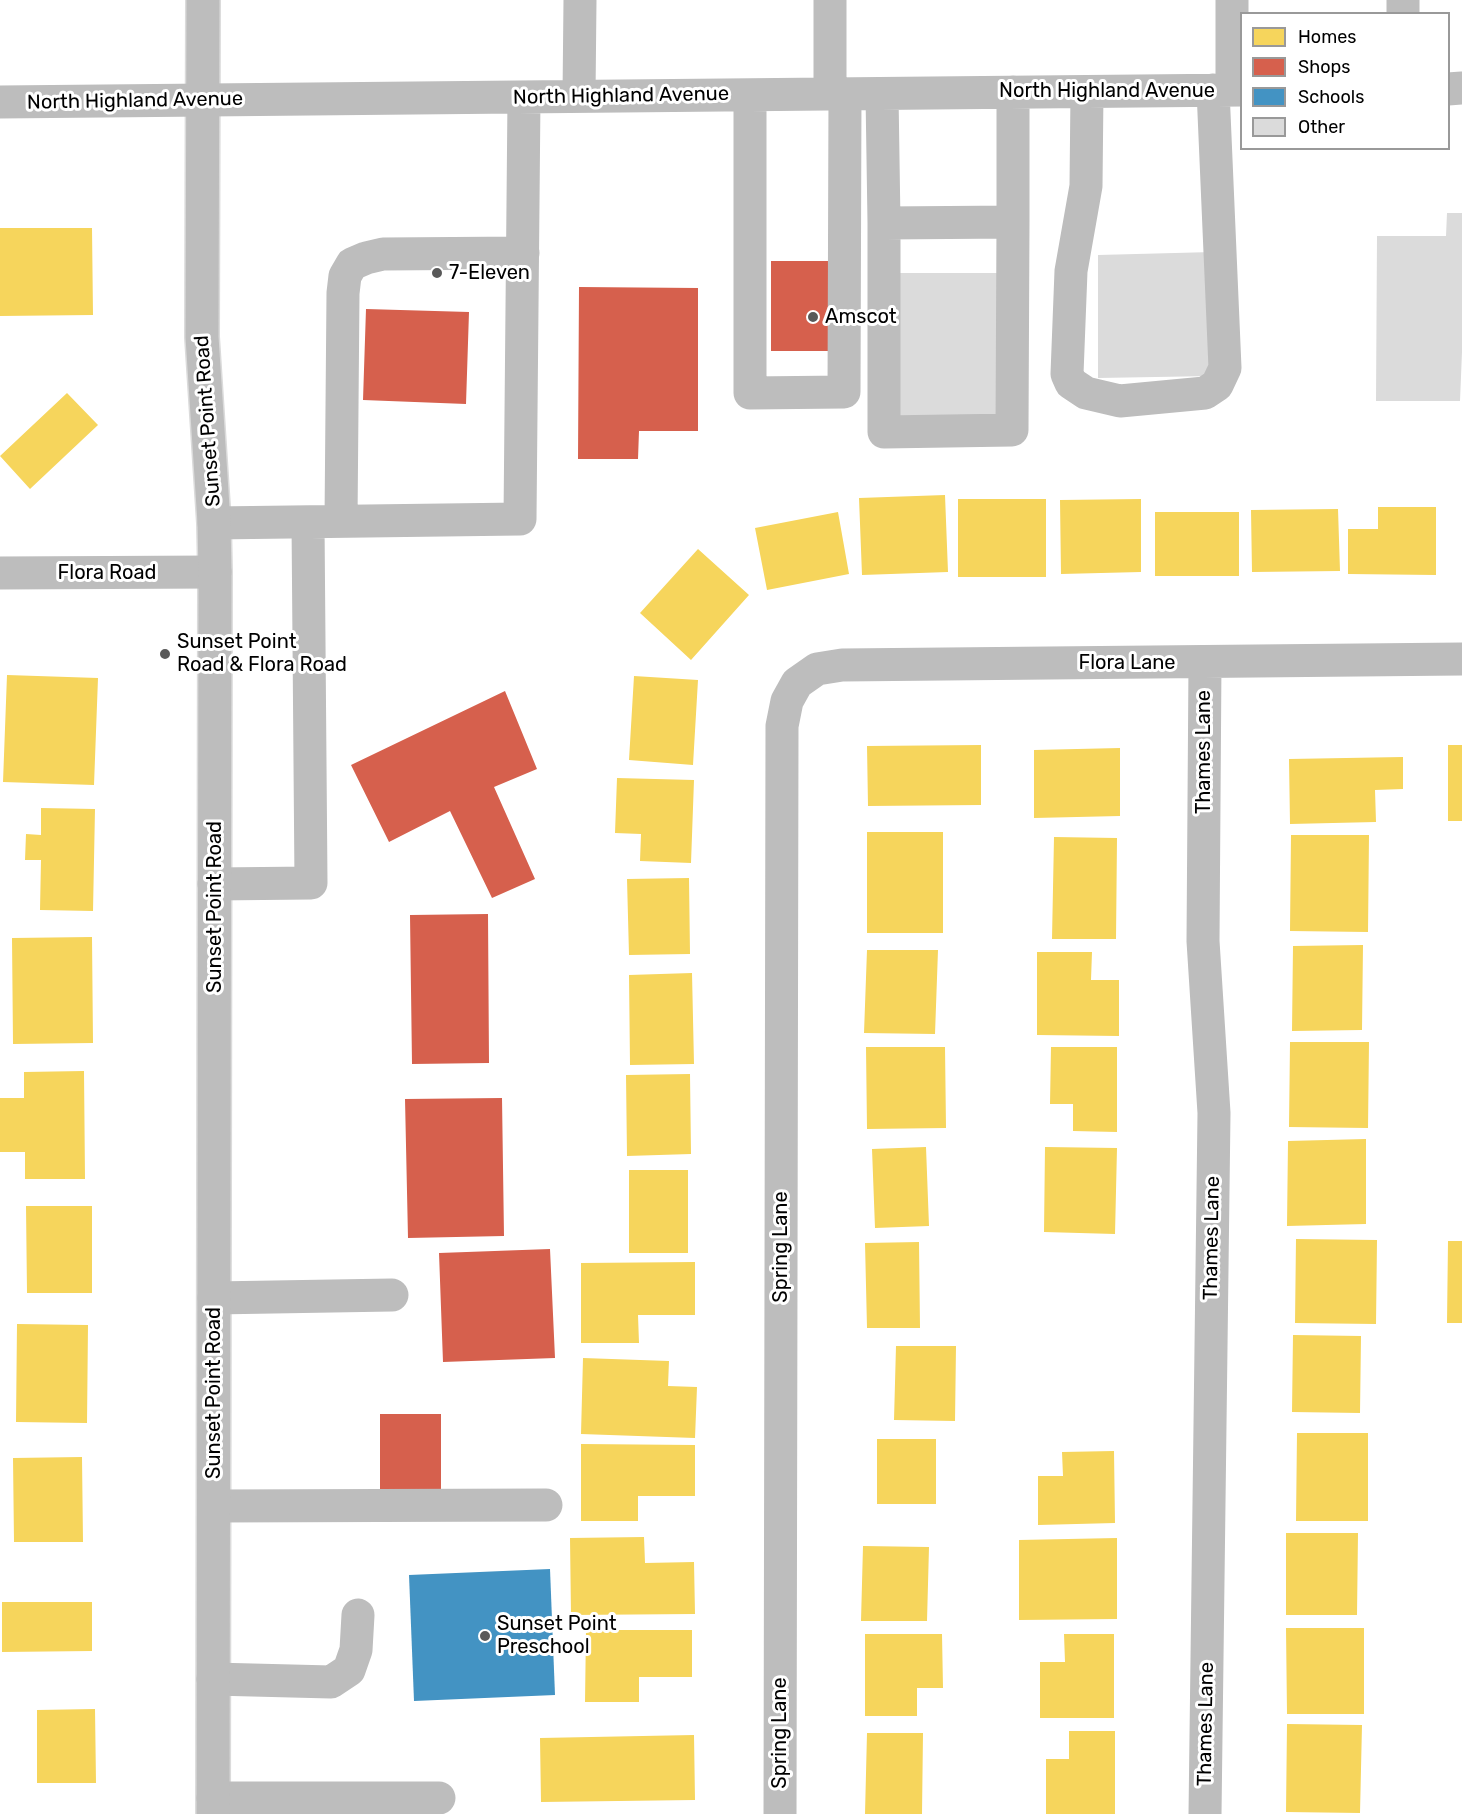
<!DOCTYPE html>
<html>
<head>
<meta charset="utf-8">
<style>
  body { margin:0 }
  #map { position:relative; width:1462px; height:1814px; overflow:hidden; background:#fff; font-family:Rubik,sans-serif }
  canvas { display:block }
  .legend { position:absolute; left:1240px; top:12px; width:210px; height:138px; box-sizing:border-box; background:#fff; border:2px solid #999; margin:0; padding:8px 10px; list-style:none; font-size:18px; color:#000 }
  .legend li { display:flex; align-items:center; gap:12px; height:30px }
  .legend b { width:30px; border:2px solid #999 }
</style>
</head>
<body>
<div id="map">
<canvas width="1462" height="1814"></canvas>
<ul class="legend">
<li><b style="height:16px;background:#f6d55c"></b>Homes</li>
<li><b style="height:16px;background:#d6604d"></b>Shops</li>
<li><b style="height:16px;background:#4393c3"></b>Schools</li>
<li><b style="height:16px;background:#dbdbdb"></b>Other</li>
</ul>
</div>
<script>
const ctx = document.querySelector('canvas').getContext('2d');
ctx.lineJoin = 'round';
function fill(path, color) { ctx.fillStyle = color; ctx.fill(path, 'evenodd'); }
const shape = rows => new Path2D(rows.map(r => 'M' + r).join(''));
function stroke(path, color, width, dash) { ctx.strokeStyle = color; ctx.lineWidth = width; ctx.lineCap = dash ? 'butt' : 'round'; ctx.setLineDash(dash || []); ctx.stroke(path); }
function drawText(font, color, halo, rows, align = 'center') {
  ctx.font = font + ' Rubik,sans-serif'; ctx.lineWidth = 6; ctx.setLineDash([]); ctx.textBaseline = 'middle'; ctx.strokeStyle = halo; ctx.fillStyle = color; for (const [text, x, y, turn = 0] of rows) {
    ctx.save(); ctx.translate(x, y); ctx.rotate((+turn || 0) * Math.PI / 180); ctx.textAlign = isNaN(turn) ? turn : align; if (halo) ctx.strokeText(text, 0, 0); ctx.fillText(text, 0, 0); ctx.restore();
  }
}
const homes = shape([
  [0,228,92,228,93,315,0,316],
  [67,393,98,425,30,489,0,456],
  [945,495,948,572,862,575,859,498],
  [958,499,1046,499,1046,577,958,577],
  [1141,499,1141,572,1061,574,1060,500],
  [1378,507,1436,507,1436,575,1348,574,1348,529,1378,529],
  [1338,509,1340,571,1252,572,1251,510],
  [838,512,849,574,767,590,755,528],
  [1155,512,1239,512,1239,576,1155,576],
  [698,549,749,595,691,660,640,613],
  [7,675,98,678,94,785,3,782],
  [634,676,698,680,693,765,629,760],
  [981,745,981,805,868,806,867,746],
  [1448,745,1462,745,1462,821,1448,821],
  [1120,748,1120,816,1034,818,1034,750],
  [1403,757,1403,789,1375,790,1376,822,1290,824,1289,759],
  [617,778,694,780,691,863,640,861,641,834,615,833],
  [41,808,95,809,93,911,40,910,41,860,25,860,26,834,41,835],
  [867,832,943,832,943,933,867,933],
  [1291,835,1369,835,1368,932,1290,931],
  [1054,837,1117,838,1116,939,1052,939],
  [689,878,690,954,629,955,627,879],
  [92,937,93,1043,13,1044,12,938],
  [1363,945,1362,1030,1292,1031,1293,946],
  [867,950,938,950,935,1034,864,1033],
  [1037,952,1092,952,1091,980,1119,980,1119,1036,1037,1035],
  [692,973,694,1064,630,1065,629,975],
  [1290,1042,1369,1042,1368,1128,1289,1127],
  [866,1047,945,1047,946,1128,867,1129],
  [1051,1047,1117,1047,1117,1132,1073,1131,1073,1104,1050,1104],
  [84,1071,85,1179,25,1179,25,1152,0,1152,0,1098,24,1098,24,1072],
  [690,1074,691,1154,627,1156,626,1075],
  [1366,1139,1366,1224,1287,1226,1288,1141],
  [926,1147,929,1226,875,1228,872,1149],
  [1045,1147,1117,1148,1115,1234,1044,1232],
  [629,1170,688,1170,688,1253,629,1253],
  [26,1206,92,1206,92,1293,27,1293],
  [1296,1239,1377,1240,1376,1324,1295,1323],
  [1448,1241,1462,1241,1462,1323,1447,1323],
  [919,1242,920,1328,867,1328,865,1243],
  [695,1262,695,1315,638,1315,639,1343,581,1343,581,1263],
  [17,1324,88,1325,87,1423,16,1422],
  [1293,1335,1361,1336,1360,1413,1292,1412],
  [896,1346,956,1346,955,1421,894,1420],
  [583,1358,669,1361,668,1386,697,1387,695,1438,581,1434],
  [1297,1433,1368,1433,1368,1521,1296,1521],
  [877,1439,936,1439,936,1504,877,1504],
  [581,1444,695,1445,695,1496,638,1496,638,1521,581,1521],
  [1114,1451,1115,1523,1038,1525,1038,1476,1063,1476,1062,1452],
  [82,1457,83,1542,14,1542,13,1458],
  [1286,1533,1358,1533,1357,1615,1286,1615],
  [644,1537,645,1563,694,1562,695,1614,571,1615,570,1538],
  [1117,1538,1117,1619,1019,1620,1019,1540],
  [863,1546,929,1547,927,1621,861,1621],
  [2,1602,92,1602,92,1651,2,1652],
  [1286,1628,1364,1628,1364,1714,1287,1714],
  [586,1630,692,1630,692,1677,639,1677,639,1702,585,1702],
  [865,1634,942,1634,943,1688,917,1688,917,1716,865,1716],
  [1064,1634,1114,1634,1114,1718,1040,1718,1040,1662,1065,1662],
  [95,1709,96,1783,37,1783,37,1710],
  [1287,1724,1362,1725,1360,1813,1286,1812],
  [1069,1731,1115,1731,1115,1814,1046,1814,1046,1759,1069,1759],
  [867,1733,923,1733,922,1814,865,1814],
  [694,1735,695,1800,541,1802,540,1738]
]);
const shops = shape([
  [771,261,837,261,837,351,771,351],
  [579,287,698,288,698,431,639,431,638,459,578,459],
  [366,309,469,312,466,404,363,400],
  [505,691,537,769,494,787,535,879,492,898,450,811,389,842,351,765],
  [488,914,489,1063,412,1064,410,915],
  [502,1098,504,1236,408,1238,405,1099],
  [550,1249,555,1358,443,1362,439,1253],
  [380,1414,441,1414,441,1497,380,1497]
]);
const schools = shape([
  [550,1569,555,1695,414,1701,409,1575]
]);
const building = shape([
  [1447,213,1462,213,1462,352,1460,401,1376,401,1377,236,1446,236],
  [1213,252,1213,376,1098,378,1098,255],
  [900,273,1001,273,1001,420,900,420]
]);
const minor = shape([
  [830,0,830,94],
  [1403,0,1403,14],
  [1448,89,1462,88],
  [1232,90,1232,0],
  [1087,92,1086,186,1071,271,1067,374,1071,383,1086,393,1120,401,1205,393,1217,385,1225,368,1213,90],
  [882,94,884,223,1013,222,1013,92],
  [750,95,750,393,844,392,845,94],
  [579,96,580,0],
  [0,102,1242,90],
  [884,223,884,432,1012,430,1013,222],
  [341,521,343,293,345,276,352,264,366,258,383,254,523,253],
  [214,523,520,519,524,97],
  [0,573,215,572],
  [1205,662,1203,941,1214,1113,1205,1814],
  [214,884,311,883,308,522],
  [214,1298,392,1295],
  [214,1506,546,1505],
  [213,1679,331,1682,349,1670,356,1650,358,1615],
  [213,1798,439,1798],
  [780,1814,782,726,787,701,797,683,817,669,842,665,1462,659]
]);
const major = shape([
  [203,0,202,337,214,523,215,572,213,1814]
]);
const markers = [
  [437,273,6,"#595959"],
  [813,317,6,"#595959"],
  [165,654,6,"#595959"],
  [485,1636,6,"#595959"]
];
const streetNames = [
  ["North Highland Avenue",1107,91],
  ["North Highland Avenue",621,96,-1],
  ["North Highland Avenue",135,101,-1],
  ["Sunset Point Road",208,421,-94],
  ["Flora Road",107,573],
  ["Flora Lane",1127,663],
  ["Thames Lane",1204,752,-90],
  ["Sunset Point Road",215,907,-90],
  ["Thames Lane",1212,1238,-89],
  ["Spring Lane",781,1247,-90],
  ["Sunset Point Road",214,1393,-90],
  ["Thames Lane",1206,1724,-89],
  ["Spring Lane",780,1733,-90]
];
const poiNames = [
  ["7-Eleven",449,273],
  ["Amscot",825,317],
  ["Sunset Point",177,642],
  ["Road & Flora Road",177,665],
  ["Sunset Point",497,1624],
  ["Preschool",497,1647]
];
fill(homes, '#f6d55c');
fill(shops, '#d6604d');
fill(schools, '#4393c3');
fill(building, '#dbdbdb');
stroke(major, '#dbdbdb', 36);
stroke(minor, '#bdbdbd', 33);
stroke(major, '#bdbdbd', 33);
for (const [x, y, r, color] of markers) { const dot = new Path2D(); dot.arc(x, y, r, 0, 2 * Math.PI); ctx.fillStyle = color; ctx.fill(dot); stroke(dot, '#fff', 2); }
drawText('20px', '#000', '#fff', streetNames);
drawText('20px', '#000', '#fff', poiNames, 'left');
</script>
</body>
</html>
